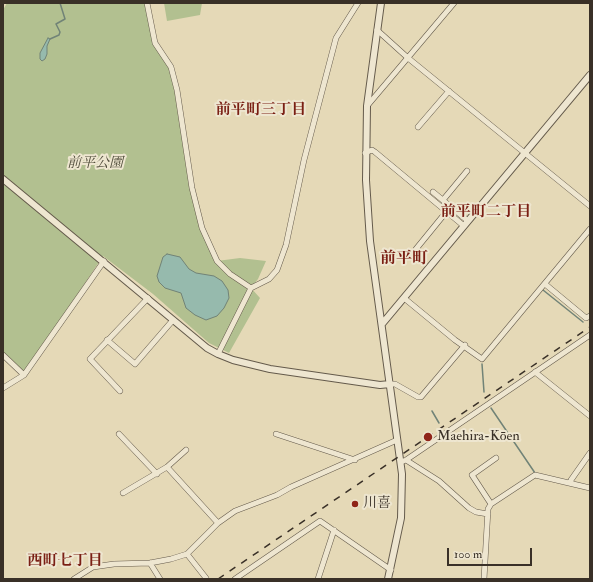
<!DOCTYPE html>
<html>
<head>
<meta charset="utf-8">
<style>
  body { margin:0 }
  #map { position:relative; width:593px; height:582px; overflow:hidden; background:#e5d9b7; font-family:"IM FELL Double Pica",serif }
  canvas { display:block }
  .frame { position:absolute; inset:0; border:4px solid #393027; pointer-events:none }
  .scale { position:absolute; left:447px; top:548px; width:85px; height:18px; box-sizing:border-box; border:2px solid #393027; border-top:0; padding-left:5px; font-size:12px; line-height:14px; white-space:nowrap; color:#393027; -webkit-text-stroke:3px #eee6d0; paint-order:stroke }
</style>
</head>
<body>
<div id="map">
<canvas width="593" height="582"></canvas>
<div class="frame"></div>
<div class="scale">100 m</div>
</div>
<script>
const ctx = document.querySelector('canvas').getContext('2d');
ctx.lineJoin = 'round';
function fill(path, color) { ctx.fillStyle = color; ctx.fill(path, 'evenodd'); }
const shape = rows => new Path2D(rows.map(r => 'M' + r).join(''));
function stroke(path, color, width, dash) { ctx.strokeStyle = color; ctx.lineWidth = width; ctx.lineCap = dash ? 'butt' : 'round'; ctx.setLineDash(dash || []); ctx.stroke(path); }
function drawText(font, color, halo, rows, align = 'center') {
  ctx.font = font + ' "IM FELL Double Pica","Noto Serif JP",serif'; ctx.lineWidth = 4; ctx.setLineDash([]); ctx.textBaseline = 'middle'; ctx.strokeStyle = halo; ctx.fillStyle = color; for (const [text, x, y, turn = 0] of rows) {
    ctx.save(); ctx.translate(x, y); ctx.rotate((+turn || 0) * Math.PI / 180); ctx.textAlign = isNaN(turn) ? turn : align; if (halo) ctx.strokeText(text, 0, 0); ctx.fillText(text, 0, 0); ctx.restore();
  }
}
const green = shape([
  [7,3,147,3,155,43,171,67,202,228,217,261,240,258,266,261,258,279,251,288,260,298,229,353,209,343,153,294,103,256,24,375,3,355,3,10],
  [164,3,202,3,200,15,167,21]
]);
const water = shape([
  [48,38,50,39,47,46,47,54,45,59,42,61,40,59,40,53,48,38],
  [167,254,180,257,189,269,196,273,214,276,222,281,228,290,229,298,224,308,217,316,206,320,195,315,186,308,181,293,165,288,159,282,157,276,163,257,167,254]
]);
const stream = shape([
  [50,39,59,35,60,32,56,24,65,19,60,3],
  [543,290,583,322],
  [482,364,484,392],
  [491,408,535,473],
  [432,411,439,423]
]);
const minor = shape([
  [147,3,155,43,171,67,177,90,192,188,202,228,217,261,230,274,251,288],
  [377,30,408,58,590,206],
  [367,106,454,3],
  [418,127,449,91],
  [365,153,372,150,375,152,464,226],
  [433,192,468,221],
  [443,200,467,171],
  [416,249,447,211],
  [545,284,586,318,590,316],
  [404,298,455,340,482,359,590,229],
  [107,340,135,364,173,320],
  [218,354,251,288,269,279,277,270,286,245,304,160,336,38,358,3],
  [3,355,24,375],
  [535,372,590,416],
  [390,384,395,384,418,397,421,397,465,345],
  [3,388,24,375,104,261],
  [120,391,90,359,148,298],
  [119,434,157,474],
  [276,434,355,460],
  [406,460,439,481,469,508,476,512,488,514],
  [401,462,406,460,590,335],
  [167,467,218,523],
  [571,483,571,480,590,453],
  [123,493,167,467,186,450],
  [491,504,472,475,496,458],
  [187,554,206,578],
  [150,563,160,579],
  [74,579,93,567,114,564,150,563,171,559,187,554,218,523,235,511,277,495,291,487,397,440],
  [235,579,320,521,391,570],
  [318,579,334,530],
  [484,579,488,509,491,504,535,475,590,488]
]);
const tertiary = shape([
  [381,3,367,106,366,180,370,241,402,474,401,518,388,579],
  [3,179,207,348,218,354,233,360,270,369,380,385,390,384],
  [382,324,590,75]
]);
const rail = shape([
  [218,579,590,327]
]);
const markers = [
  [428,437,5,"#8f2418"],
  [355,504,4,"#8f2418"]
];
const parkNames = [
  ["前平公園",95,164]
];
const poiNames = [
  ["Maehira-Kōen",437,437],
  ["川喜",363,504]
];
const neighbourhoodNames = [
  ["前平町三丁目",261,111],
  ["前平町二丁目",486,213],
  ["西町七丁目",65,562]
];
const quarterNames = [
  ["前平町",404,260]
];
fill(green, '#b2c090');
fill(water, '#96baad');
stroke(water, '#718377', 1);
stroke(stream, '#718377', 1.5);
stroke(minor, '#645a4b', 6);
stroke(tertiary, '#645a4b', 8);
stroke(minor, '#eee6d0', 5);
stroke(tertiary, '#eee6d0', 6);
stroke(rail, '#393027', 1.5, [7, 7]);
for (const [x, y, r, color] of markers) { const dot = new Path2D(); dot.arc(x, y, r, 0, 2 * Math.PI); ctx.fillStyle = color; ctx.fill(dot); stroke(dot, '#eee6d0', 1.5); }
drawText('italic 14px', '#514d3c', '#eee6d0', parkNames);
drawText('14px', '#393027', '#eee6d0', poiNames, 'left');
drawText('bold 15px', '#7a1f14', '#eee6d0', neighbourhoodNames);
drawText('bold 16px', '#7a1f14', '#eee6d0', quarterNames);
</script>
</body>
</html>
